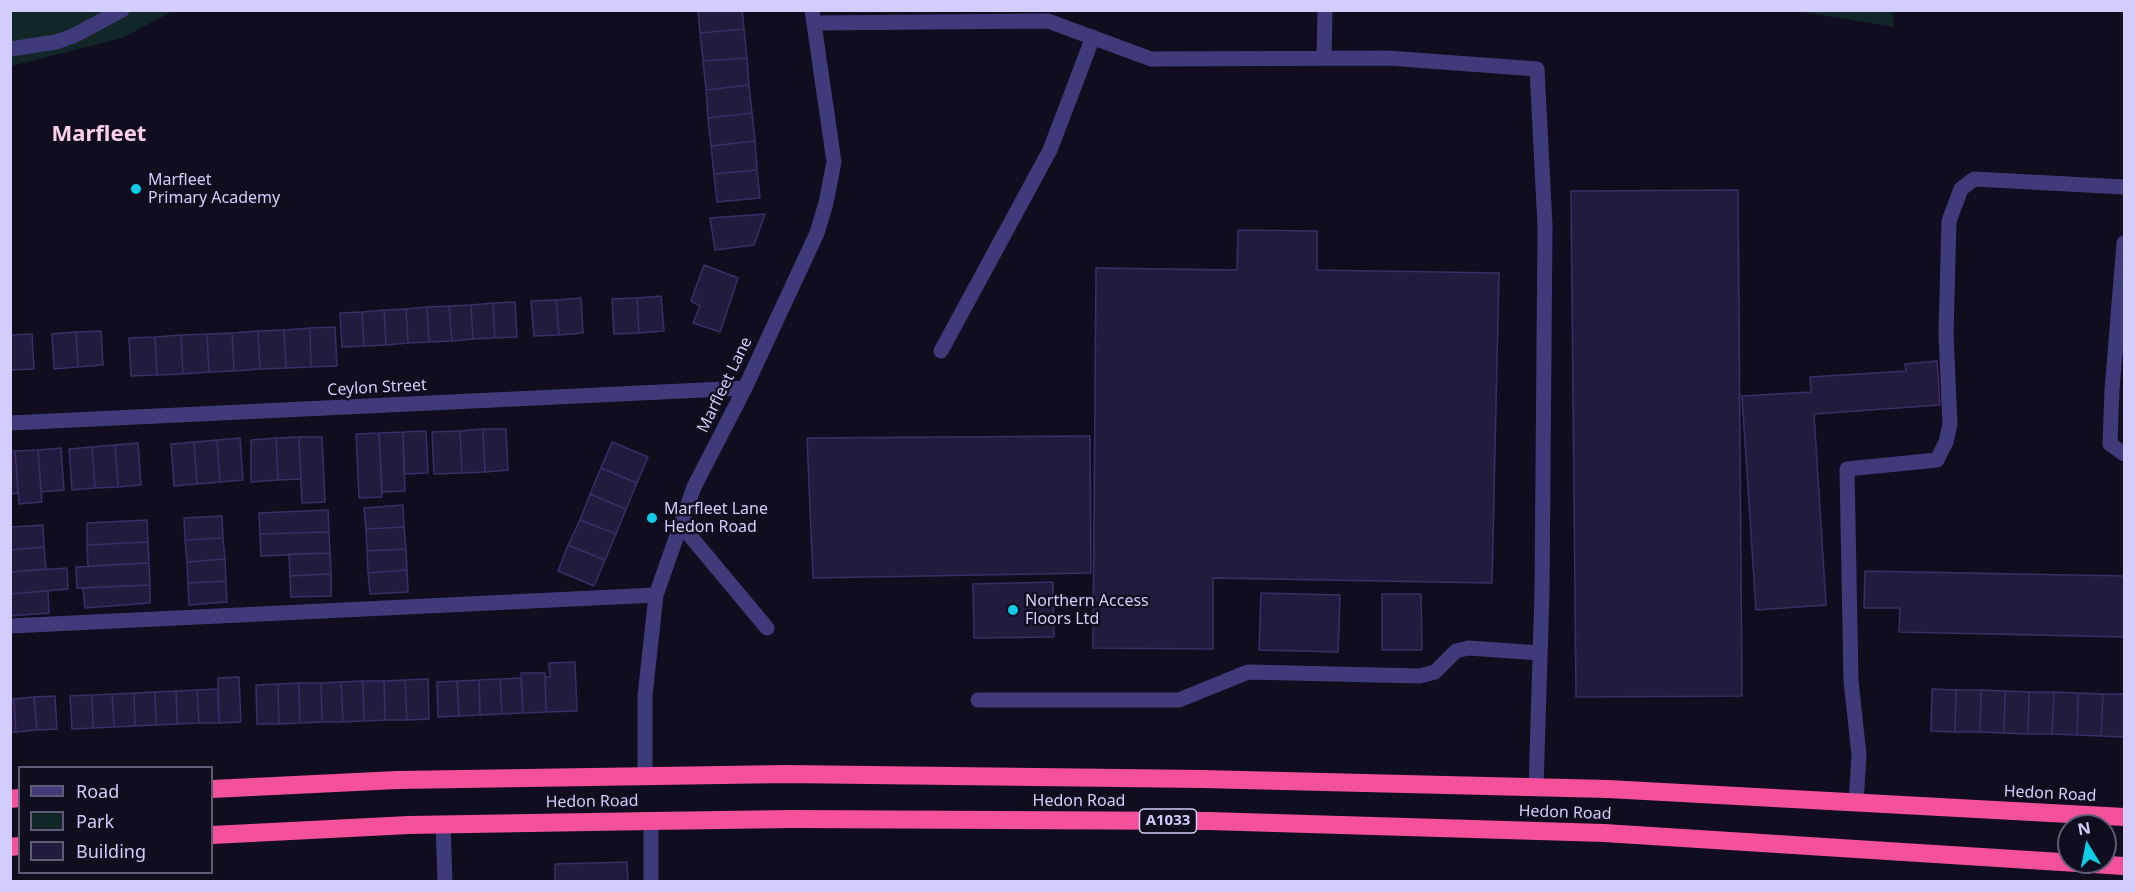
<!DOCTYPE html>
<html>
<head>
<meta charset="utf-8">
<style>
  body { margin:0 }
  #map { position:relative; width:2135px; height:892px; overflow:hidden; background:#100d1e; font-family:"Noto Sans",sans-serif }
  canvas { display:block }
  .frame { position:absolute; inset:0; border:12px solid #d3cdfc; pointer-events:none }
  .legend { position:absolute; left:18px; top:766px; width:195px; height:108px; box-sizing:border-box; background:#100d1e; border:2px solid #5e5a77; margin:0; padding:8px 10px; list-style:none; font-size:18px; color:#d3cdfc }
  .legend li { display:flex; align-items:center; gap:12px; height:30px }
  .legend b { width:30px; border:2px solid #5e5a77 }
  .north { position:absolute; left:2057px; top:814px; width:60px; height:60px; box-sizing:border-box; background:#100d1e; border:2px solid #5e5a77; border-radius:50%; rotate:350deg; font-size:16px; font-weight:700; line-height:24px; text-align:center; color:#d3cdfc }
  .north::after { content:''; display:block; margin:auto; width:21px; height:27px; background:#0fcce6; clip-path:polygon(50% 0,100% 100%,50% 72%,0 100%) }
</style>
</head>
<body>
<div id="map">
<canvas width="2135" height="892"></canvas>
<div class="frame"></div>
<ul class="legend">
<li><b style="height:8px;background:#3f3b7a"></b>Road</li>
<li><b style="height:16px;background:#112727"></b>Park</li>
<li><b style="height:16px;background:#221b3d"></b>Building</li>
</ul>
<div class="north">N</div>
</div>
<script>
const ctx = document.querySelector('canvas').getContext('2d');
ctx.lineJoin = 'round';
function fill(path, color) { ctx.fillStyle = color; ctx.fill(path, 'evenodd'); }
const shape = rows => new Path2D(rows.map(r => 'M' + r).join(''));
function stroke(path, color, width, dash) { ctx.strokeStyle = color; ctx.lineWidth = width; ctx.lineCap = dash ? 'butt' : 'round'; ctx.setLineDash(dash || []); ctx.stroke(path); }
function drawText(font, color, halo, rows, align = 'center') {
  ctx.font = font + ' "Noto Sans",sans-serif'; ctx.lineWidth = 5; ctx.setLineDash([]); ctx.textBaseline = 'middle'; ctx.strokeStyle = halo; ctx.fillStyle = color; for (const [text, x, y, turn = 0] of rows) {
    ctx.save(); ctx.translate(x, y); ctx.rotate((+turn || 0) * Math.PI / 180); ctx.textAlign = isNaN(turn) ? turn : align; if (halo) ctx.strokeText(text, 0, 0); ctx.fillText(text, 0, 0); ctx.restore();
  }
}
const green = shape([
  [10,11,173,11,122,38,11,66],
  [1796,11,1892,11,1894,27]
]);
const building = shape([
  [698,10,742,10,744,29,700,33,698,10],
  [744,29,747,58,703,61,700,33,744,29],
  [747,58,749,85,706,90,703,61,747,58],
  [749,85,752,113,708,118,706,90,749,85],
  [752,113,755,141,711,146,708,118,752,113],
  [755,141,757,170,714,174,711,146,755,141],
  [757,170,760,198,717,202,714,174,757,170],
  [1738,190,1742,696,1576,697,1571,191,1738,190],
  [765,214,754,245,715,250,710,218,765,214],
  [1238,230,1317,231,1317,270,1499,273,1492,583,1213,578,1213,649,1093,648,1096,268,1237,270,1238,230],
  [704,265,738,278,720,332,693,323,700,306,691,301,704,265],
  [661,296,664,331,639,333,637,298,661,296],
  [581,298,583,333,559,335,556,300,581,298],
  [637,298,639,333,614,334,612,299,637,298],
  [556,300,559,335,534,336,531,301,556,300],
  [515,302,517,337,495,338,493,303,515,302],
  [493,303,495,338,473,339,471,305,493,303],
  [471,305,473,339,452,341,449,306,471,305],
  [449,306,452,341,429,342,427,307,449,306],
  [427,307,429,342,408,343,406,309,427,307],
  [406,309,408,343,386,345,384,310,406,309],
  [384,310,386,345,364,346,362,312,384,310],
  [362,312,364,346,342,347,340,313,362,312],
  [335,327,337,366,311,367,310,328,335,327],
  [310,328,311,367,286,368,284,330,310,328],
  [284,330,286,368,260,369,258,331,284,330],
  [101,331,103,365,78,367,76,332,101,331],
  [258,331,260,369,234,371,232,333,258,331],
  [76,332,78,367,54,369,52,334,76,332],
  [232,333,234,371,209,372,207,334,232,333],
  [32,334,34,369,10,370,10,335,32,334],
  [207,334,209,372,183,374,181,335,207,334],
  [181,335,183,374,157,375,155,337,181,335],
  [155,337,157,375,131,376,129,338,155,337],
  [1937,361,1940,405,1814,414,1826,605,1756,610,1742,396,1811,392,1810,377,1906,371,1905,364,1937,361],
  [483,429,506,429,508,470,485,472,483,429],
  [483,429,485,472,462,473,460,431,483,429],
  [426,431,428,473,404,474,403,432,426,431],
  [460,431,462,473,434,474,432,432,460,431],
  [403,432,405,491,382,492,379,433,403,432],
  [379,433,382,497,359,498,356,434,379,433],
  [1090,436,1091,573,813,578,807,438,1090,436],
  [299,437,301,479,278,480,276,438,299,437],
  [299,437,322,437,325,502,302,503,299,437],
  [240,438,243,480,220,482,217,440,240,438],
  [276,438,278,480,251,482,251,440,276,438],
  [217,440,220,482,197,484,194,442,217,440],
  [194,442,197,484,174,486,171,444,194,442],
  [612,442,648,457,637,483,601,468,612,442],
  [138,443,141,485,118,487,115,445,138,443],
  [115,445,118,487,95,488,92,447,115,445],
  [92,447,95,488,72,490,69,449,92,447],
  [61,448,64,490,41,492,38,450,61,448],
  [38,450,42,502,19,504,15,451,38,450],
  [15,451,18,493,10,494,10,452,15,451],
  [601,468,637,483,626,509,590,494,601,468],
  [590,494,626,509,616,534,580,520,590,494],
  [403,505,404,527,366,529,364,508,403,505],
  [328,510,329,532,260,534,259,513,328,510],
  [222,516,223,538,185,540,184,518,222,516],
  [147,520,148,542,87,545,87,523,147,520],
  [580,520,616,534,605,560,568,545,580,520],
  [43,525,44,547,10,550,10,527,43,525],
  [404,527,406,549,367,551,366,529,404,527],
  [329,532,330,553,261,556,260,534,329,532],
  [223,538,225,559,187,562,185,540,223,538],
  [148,542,149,563,88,566,87,545,148,542],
  [568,545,605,560,594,586,558,571,568,545],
  [44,547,46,569,10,572,10,550,44,547],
  [406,549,407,570,368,573,367,551,406,549],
  [330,553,331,574,290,576,289,554,330,553],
  [225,559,226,581,188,583,187,562,225,559],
  [149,563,150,585,77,588,76,567,149,563],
  [67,568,68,589,10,594,10,572,67,568],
  [407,570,408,592,370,594,368,573,407,570],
  [1865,571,2124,576,2124,637,1899,632,1900,608,1864,608,1865,571],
  [331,574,331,596,291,597,290,576,331,574],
  [226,581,227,602,189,605,188,583,226,581],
  [1053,582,1054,637,974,638,973,584,1053,582],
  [150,585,150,603,85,608,83,588,150,585],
  [48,591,49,613,10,616,10,594,48,591],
  [1261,593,1340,595,1338,652,1259,650,1261,593],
  [1382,594,1421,594,1422,650,1382,650,1382,594],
  [575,662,577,711,546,712,545,677,550,677,549,663,575,662],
  [521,673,545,673,546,712,523,713,521,673],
  [239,677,241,722,219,723,218,678,239,677],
  [521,678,523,713,502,714,500,679,521,678],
  [428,679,429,719,407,720,405,680,428,679],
  [500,679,502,714,480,715,479,680,500,679],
  [405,680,407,720,385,720,384,681,405,680],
  [479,680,480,715,459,716,457,681,479,680],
  [363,681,384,681,385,720,364,721,363,681],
  [363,681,364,721,343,722,341,682,363,681],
  [457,681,459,716,438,717,437,682,457,681],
  [341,682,343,722,322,722,321,683,341,682],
  [299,683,321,683,322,722,300,723,299,683],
  [299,683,300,723,279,724,278,684,299,683],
  [278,684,279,724,257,724,256,685,278,684],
  [218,689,219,723,199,723,197,690,218,689],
  [1932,689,1956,690,1955,732,1931,731,1932,689],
  [197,690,199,723,177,724,176,691,197,690],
  [1956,690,1981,690,1980,732,1955,732,1956,690],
  [1981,690,2005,691,2004,733,1980,732,1981,690],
  [176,691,177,724,156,725,155,692,176,691],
  [2005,691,2029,692,2028,734,2004,733,2005,691],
  [155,692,156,725,135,726,134,693,155,692],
  [2029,692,2054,692,2052,734,2028,734,2029,692],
  [2054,692,2078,693,2077,735,2052,734,2054,692],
  [134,693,135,726,114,727,112,694,134,693],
  [2078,693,2103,694,2101,736,2077,735,2078,693],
  [112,694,114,727,93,728,92,695,112,694],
  [2103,694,2124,694,2124,737,2101,736,2103,694],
  [92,695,93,728,72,729,70,696,92,695],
  [55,696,57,729,37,730,34,697,55,696],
  [34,697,37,730,16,732,14,699,34,697],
  [10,699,14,699,16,732,10,732,10,699],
  [627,862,628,882,555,882,555,864,627,862]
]);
const lane = shape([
  [814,23,1048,21,1151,59,1388,58,1537,69,1545,226,1542,593,1536,787],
  [10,49,56,42,73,36,122,10],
  [1324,57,1325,10],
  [2124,243,2112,390,2110,444,2124,454],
  [941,351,1050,150,1093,37],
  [681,525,767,628],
  [10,626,656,595],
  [978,700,1179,700,1248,672,1420,676,1435,672,1456,651,1468,648,1540,653],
  [1856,803,1859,755,1851,681,1847,469,1937,460,1946,442,1950,424,1946,334,1949,221,1961,189,1974,179,2124,187],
  [651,821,651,882],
  [443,824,445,882]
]);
const street = shape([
  [10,423,745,388],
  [645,777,645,696,656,595,694,487,745,388,817,233,826,203,834,162,812,10]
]);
const highway = shape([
  [212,789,397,780,786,774,1202,779,1608,789,2124,817],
  [10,799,20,798],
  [212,835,409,825,651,821,792,819,1209,821,1604,833,2124,866],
  [10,847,20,846]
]);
const markers = [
  [136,189,6,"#0fcce6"],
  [652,518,6,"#0fcce6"],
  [1013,610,6,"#0fcce6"]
];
const shields = [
  [1168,821,57]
];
const shieldNames = [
  ["A1033",1168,821]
];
const poiNames = [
  ["Marfleet",148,180],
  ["Primary Academy",148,198],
  ["Marfleet Lane",664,509],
  ["Hedon Road",664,527],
  ["Northern Access",1025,601],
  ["Floors Ltd",1025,619]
];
const streetNames = [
  ["Marfleet Lane",725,385,-64],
  ["Ceylon Street",377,388,-3],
  ["Hedon Road",2050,794,3],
  ["Hedon Road",1079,801],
  ["Hedon Road",592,802,-1],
  ["Hedon Road",1565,813,2]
];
const districtNames = [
  ["Marfleet",99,135]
];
fill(green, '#112727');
fill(building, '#221b3d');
stroke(building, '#3b2e68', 1.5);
stroke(lane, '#3f3b7a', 15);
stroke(street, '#3f3b7a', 15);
stroke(highway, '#f4509c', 18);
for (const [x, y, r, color] of markers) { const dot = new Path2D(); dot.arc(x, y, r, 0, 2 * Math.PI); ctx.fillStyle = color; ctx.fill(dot); stroke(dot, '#100d1e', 2); }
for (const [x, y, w] of shields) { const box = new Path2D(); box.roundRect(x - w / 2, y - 12, w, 24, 4.5); ctx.fillStyle = '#100d1e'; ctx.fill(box); stroke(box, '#d3cdfc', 1.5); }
drawText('bold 15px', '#d3cdfc', null, shieldNames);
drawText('16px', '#d3cdfc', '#100d1e', poiNames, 'left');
drawText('16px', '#d3cdfc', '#100d1e', streetNames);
drawText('bold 22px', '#fccfeb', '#100d1e', districtNames);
</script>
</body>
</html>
